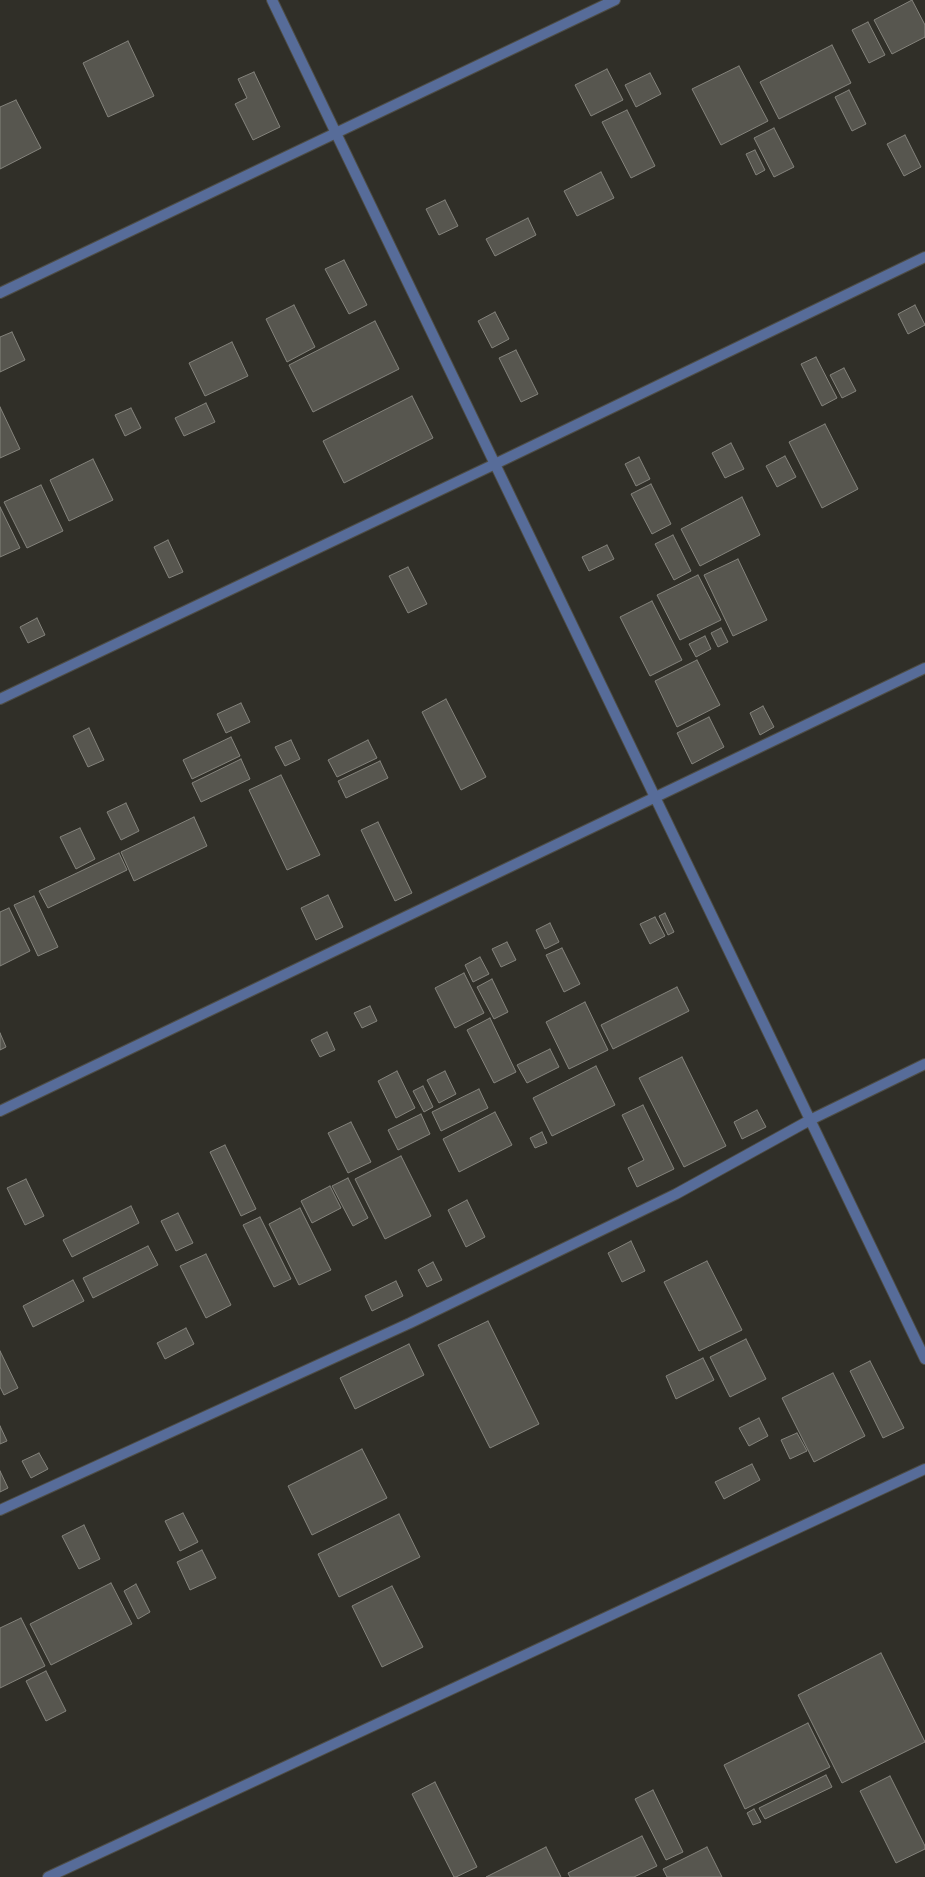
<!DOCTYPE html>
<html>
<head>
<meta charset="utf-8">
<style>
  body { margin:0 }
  canvas { display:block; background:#302f28 }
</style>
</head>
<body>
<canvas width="925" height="1877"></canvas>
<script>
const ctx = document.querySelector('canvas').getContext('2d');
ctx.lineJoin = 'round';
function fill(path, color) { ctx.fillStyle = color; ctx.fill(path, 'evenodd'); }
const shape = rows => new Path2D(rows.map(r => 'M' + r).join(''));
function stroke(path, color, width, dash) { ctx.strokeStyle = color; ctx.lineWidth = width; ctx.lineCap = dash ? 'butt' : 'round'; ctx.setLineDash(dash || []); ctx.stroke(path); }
const building = shape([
  [912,0,925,25,925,37,892,54,874,20,912,0],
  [868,22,885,55,869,63,852,30,868,22],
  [128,41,154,96,108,117,83,63,128,41],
  [832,45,851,83,779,119,760,82,832,45],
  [739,66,768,121,721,145,692,89,739,66],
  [607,69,623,100,591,116,575,85,607,69],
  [254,72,280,127,253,140,235,104,247,98,238,79,254,72],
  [650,73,661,94,636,107,625,85,650,73],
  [849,90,866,124,852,131,835,97,849,90],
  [16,100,41,148,0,169,0,107,16,100],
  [627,110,655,166,631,178,602,122,627,110],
  [774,128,794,167,774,177,754,138,774,128],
  [905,135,921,167,904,176,887,144,905,135],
  [755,150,765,170,756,175,746,154,755,150],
  [601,172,614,198,577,216,564,191,601,172],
  [445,200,458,226,439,235,426,209,445,200],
  [528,218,536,235,495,256,486,239,528,218],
  [344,260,367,305,349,314,325,269,344,260],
  [294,305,315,347,287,362,266,319,294,305],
  [915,305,925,325,908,334,898,314,915,305],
  [495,312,509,339,492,348,478,321,495,312],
  [375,321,399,369,313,412,289,365,375,321],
  [12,332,25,360,0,372,0,337,12,332],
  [232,342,248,376,205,396,189,363,232,342],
  [516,350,538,394,521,402,499,358,516,350],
  [816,357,837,398,822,406,801,364,816,357],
  [844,368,856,391,842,398,830,375,844,368],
  [412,396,433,438,344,483,323,441,412,396],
  [206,403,215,422,184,436,175,418,206,403],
  [0,407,20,449,0,458,0,407],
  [131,408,141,428,125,436,115,415,131,408],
  [825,424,858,489,822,508,789,442,825,424],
  [731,443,744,469,725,478,712,453,731,443],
  [785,456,796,477,777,487,766,466,785,456],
  [639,457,650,479,636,486,625,464,639,457],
  [93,459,113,500,69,521,50,480,93,459],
  [651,484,671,524,652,534,631,494,651,484],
  [41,485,63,531,27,548,4,502,41,485],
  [742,497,760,535,700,566,681,529,742,497],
  [0,507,20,548,0,557,0,507],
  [673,535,691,571,674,580,655,544,673,535],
  [168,540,183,572,169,578,154,547,168,540],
  [607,545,614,559,589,571,582,557,607,545],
  [738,559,767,620,733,636,704,575,738,559],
  [408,567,427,604,408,613,389,576,408,567],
  [698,575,721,620,680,640,657,595,698,575],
  [652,601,682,660,650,676,620,617,652,601],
  [37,618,45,635,28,643,20,627,37,618],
  [721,628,728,642,718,647,711,633,721,628],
  [705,636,711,649,696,657,689,644,705,636],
  [697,660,720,705,677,727,655,681,697,660],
  [446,699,486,777,461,790,422,712,446,699],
  [241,703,250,722,226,733,217,714,241,703],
  [763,706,774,727,760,735,750,713,763,706],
  [709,717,724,747,692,764,677,733,709,717],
  [89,728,104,760,88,767,73,736,89,728],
  [231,737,240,756,192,779,183,760,231,737],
  [291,740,300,759,285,766,275,747,291,740],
  [368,740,377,758,337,777,328,760,368,740],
  [241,759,250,779,201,802,192,783,241,759],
  [380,761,388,778,346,798,338,781,380,761],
  [281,775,320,855,287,870,249,790,281,775],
  [126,803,139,831,121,840,107,812,126,803],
  [194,817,207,846,134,881,121,852,194,817],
  [378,822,412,893,395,901,361,830,378,822],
  [80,828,95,859,76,869,60,837,80,828],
  [119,853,127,870,48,908,39,891,119,853],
  [328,895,343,927,316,940,301,908,328,895],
  [34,896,58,947,38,956,14,905,34,896],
  [9,908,30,951,0,966,0,912,9,908],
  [665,913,674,932,668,935,659,916,665,913],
  [655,917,665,936,650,944,640,924,655,917],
  [550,923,559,942,545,949,536,930,550,923],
  [507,942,516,960,501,967,492,949,507,942],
  [562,948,580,984,564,992,546,955,562,948],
  [480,957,489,974,473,982,465,965,480,957],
  [464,973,484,1013,455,1028,435,988,464,973],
  [492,979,508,1012,494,1019,477,987,492,979],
  [677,987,689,1011,613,1049,601,1025,677,987],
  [585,1002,608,1050,569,1069,546,1022,585,1002],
  [370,1006,377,1021,362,1028,354,1013,370,1006],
  [490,1018,516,1072,494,1083,467,1030,490,1018],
  [327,1032,335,1050,320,1057,311,1040,327,1032],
  [0,1033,6,1047,0,1050,0,1033],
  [550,1049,559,1067,527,1083,517,1065,550,1049],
  [682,1057,726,1146,684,1167,639,1078,682,1057],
  [596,1066,615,1105,552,1136,533,1098,596,1066],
  [397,1071,415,1108,396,1118,378,1081,397,1071],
  [445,1071,456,1094,439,1103,427,1080,445,1071],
  [423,1086,433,1107,424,1112,413,1091,423,1086],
  [479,1089,488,1108,441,1131,432,1112,479,1089],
  [643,1105,674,1169,637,1187,628,1168,644,1160,622,1115,643,1105],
  [757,1110,766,1127,742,1139,734,1122,757,1110],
  [495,1112,512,1145,459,1172,443,1139,495,1112],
  [421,1114,430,1134,398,1150,388,1130,421,1114],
  [351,1122,371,1162,348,1173,328,1133,351,1122],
  [542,1132,547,1143,535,1148,530,1138,542,1132],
  [225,1145,256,1209,241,1216,210,1152,225,1145],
  [401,1156,431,1216,385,1239,355,1179,401,1156],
  [348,1178,368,1218,353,1226,332,1186,348,1178],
  [26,1179,44,1216,25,1225,7,1188,26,1179],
  [330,1186,341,1208,312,1223,301,1201,330,1186],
  [467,1200,485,1237,466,1247,448,1210,467,1200],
  [131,1206,139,1223,72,1257,63,1240,131,1206],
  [300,1208,331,1270,299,1285,269,1224,300,1208],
  [178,1213,193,1243,176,1251,161,1221,178,1213],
  [260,1217,291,1279,274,1287,243,1225,260,1217],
  [631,1241,645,1271,622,1282,608,1253,631,1241],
  [148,1246,158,1265,93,1298,83,1278,148,1246],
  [206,1254,231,1305,206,1318,180,1266,206,1254],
  [707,1261,742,1330,699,1351,664,1282,707,1261],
  [433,1262,442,1280,427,1287,418,1270,433,1262],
  [73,1280,84,1301,33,1327,23,1306,73,1280],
  [396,1281,403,1296,372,1311,365,1296,396,1281],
  [488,1321,539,1424,490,1448,438,1345,488,1321],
  [186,1328,194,1344,165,1359,157,1343,186,1328],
  [746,1339,766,1379,730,1397,710,1357,746,1339],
  [409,1344,424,1375,355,1409,340,1378,409,1344],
  [0,1351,18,1388,4,1395,0,1387,0,1351],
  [703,1358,714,1380,676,1399,666,1376,703,1358],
  [870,1361,904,1428,883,1438,850,1371,870,1361],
  [833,1373,865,1436,814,1462,782,1398,833,1373],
  [759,1418,768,1436,749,1446,739,1428,759,1418],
  [0,1426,7,1441,0,1444,0,1426],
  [797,1433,807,1451,790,1459,781,1440,797,1433],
  [362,1449,387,1498,312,1535,288,1486,362,1449],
  [39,1453,48,1469,31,1478,22,1461,39,1453],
  [752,1464,760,1480,724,1499,715,1482,752,1464],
  [0,1471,8,1488,0,1492,0,1471],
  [183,1513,198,1542,180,1551,165,1521,183,1513],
  [399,1514,420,1557,339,1597,318,1554,399,1514],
  [84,1525,100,1559,79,1569,62,1536,84,1525],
  [202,1550,216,1578,190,1590,177,1562,202,1550],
  [111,1583,132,1624,51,1665,30,1624,111,1583],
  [136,1584,150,1612,138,1619,124,1591,136,1584],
  [392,1586,423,1647,382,1667,352,1606,392,1586],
  [21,1618,45,1666,0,1688,0,1628,21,1618],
  [881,1653,925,1742,842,1783,798,1695,881,1653],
  [46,1671,66,1711,46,1721,26,1681,46,1671],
  [808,1723,830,1767,745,1809,724,1765,808,1723],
  [826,1775,832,1787,765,1819,759,1808,826,1775],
  [890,1776,925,1846,925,1849,896,1863,860,1791,890,1776],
  [435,1782,477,1867,456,1877,454,1877,412,1794,435,1782],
  [653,1790,683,1852,666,1860,635,1799,653,1790],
  [754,1809,761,1822,753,1825,747,1813,754,1809],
  [642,1836,657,1866,634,1877,570,1877,568,1873,642,1836],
  [546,1847,561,1877,486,1877,546,1847],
  [707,1847,722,1877,667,1877,663,1869,707,1847]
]);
const minor = shape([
  [272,0,925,1359],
  [0,293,615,0],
  [0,699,495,464,925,257],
  [0,1111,925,668],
  [0,1510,410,1323,676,1194,810,1120,925,1064],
  [48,1877,925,1469]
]);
fill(building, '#57564f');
stroke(building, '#84837c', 1);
stroke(minor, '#4e4d46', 12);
stroke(minor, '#576c99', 10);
</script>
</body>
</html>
